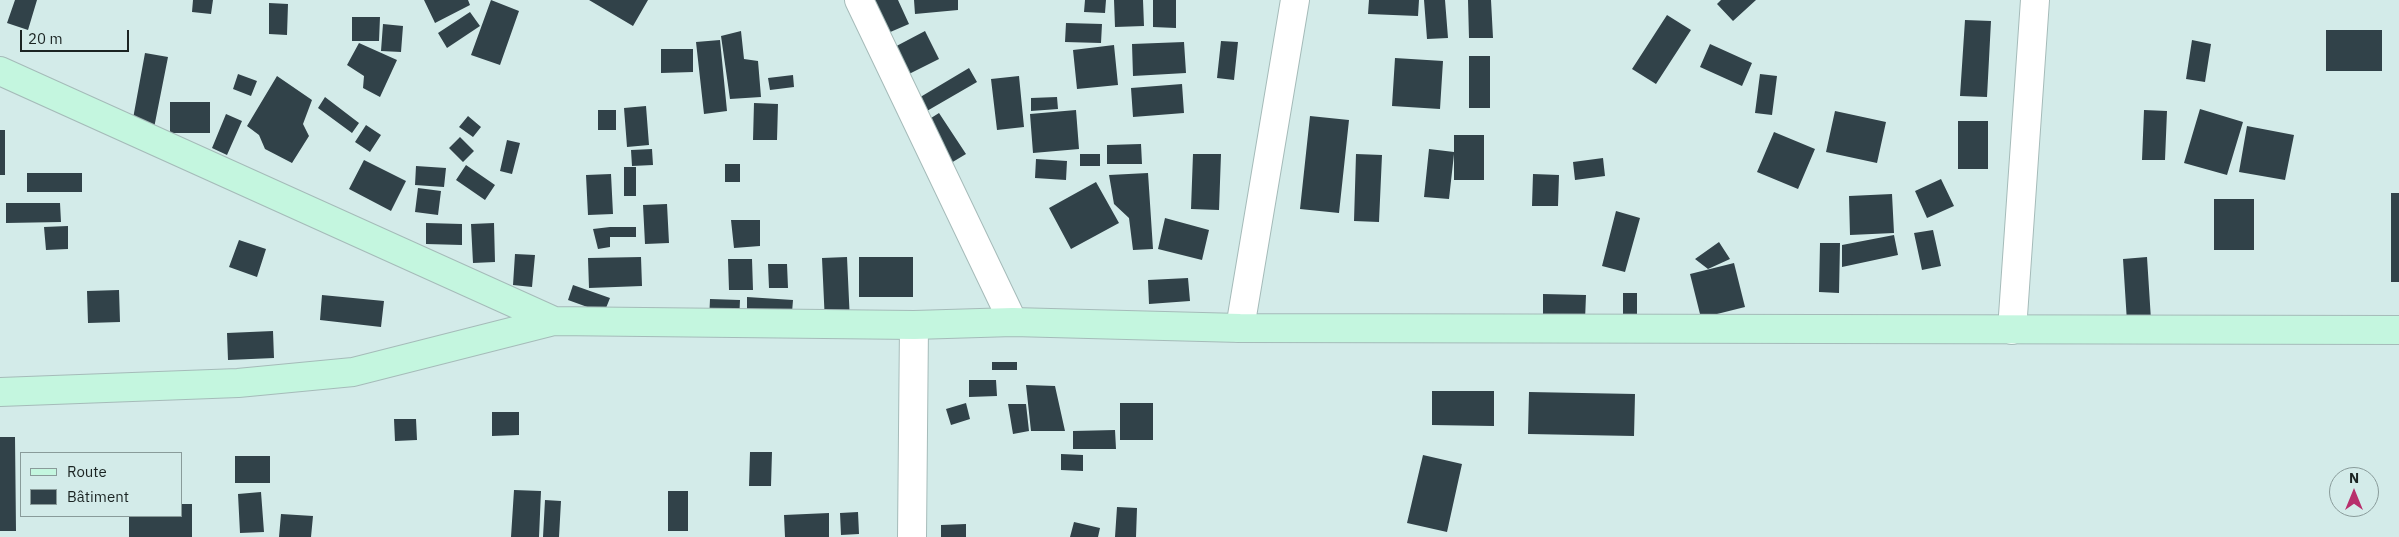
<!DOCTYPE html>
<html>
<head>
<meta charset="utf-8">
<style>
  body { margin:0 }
  #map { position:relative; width:2399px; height:537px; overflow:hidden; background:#d3ebe9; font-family:"IBM Plex Sans",sans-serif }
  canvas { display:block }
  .legend { position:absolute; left:20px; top:452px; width:162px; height:65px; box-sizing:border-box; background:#d3ebe9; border:1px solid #899b9a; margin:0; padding:6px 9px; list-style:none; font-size:15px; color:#1b2423 }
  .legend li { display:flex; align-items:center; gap:10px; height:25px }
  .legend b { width:25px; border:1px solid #899b9a }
  .north { position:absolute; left:2329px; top:467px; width:50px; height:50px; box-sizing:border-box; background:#d3ebe9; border:1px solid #899b9a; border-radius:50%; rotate:0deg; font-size:14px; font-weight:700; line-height:20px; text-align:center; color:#1b2423 }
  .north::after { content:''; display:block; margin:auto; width:18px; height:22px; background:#b82f6c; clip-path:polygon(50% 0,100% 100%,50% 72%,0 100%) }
  .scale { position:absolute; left:20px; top:30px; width:109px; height:22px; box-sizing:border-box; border:2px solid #1b2423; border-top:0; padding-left:6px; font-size:15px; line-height:18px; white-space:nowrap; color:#1b2423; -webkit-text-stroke:4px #d3ebe9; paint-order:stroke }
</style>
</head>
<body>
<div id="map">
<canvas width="2399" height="537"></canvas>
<ul class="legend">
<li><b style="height:6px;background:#c4f6df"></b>Route</li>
<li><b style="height:14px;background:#314249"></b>Bâtiment</li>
</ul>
<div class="north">N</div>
<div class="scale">20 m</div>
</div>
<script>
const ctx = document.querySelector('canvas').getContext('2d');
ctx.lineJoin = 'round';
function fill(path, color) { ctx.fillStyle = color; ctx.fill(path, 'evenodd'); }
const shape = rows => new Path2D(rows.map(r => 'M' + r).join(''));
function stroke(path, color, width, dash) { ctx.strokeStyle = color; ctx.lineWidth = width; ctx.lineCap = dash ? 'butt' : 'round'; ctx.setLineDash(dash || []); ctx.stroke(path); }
const building = shape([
  [15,0,37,0,28,30,7,23],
  [193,0,213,0,211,14,192,12],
  [424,0,468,0,470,5,435,23],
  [491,0,519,11,500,65,471,55],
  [589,0,648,0,633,26],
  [865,0,898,0,909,24,881,36],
  [914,0,958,0,958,10,915,14],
  [1085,0,1106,0,1105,13,1084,12],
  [1114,0,1143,0,1144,26,1115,27],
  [1153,0,1176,0,1176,28,1153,27],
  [1369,0,1419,0,1418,16,1368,14],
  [1424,0,1445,0,1448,38,1427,39],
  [1468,0,1491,0,1493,38,1469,38],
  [1721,0,1756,0,1733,21,1717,4],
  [269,3,288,4,287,35,269,34],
  [470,12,480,26,447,48,438,33],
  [1667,15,1691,30,1656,84,1632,69],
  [352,17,380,17,379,41,352,41],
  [1965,20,1991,21,1987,97,1960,96],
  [1066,23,1102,24,1101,43,1065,42],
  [383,24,403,26,401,52,381,51],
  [2326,30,2382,30,2382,71,2326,71],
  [741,31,744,59,758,61,761,97,730,99,721,36],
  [925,31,939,59,901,78,887,51],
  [720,40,727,111,704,114,696,42],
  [2192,40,2211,44,2205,82,2186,79],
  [1221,41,1238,42,1234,80,1217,78],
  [1184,42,1186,73,1133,76,1132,44],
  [359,43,397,60,380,97,363,88,364,76,347,65],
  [1710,44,1752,63,1742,86,1700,67],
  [1114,45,1118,85,1077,89,1073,50],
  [661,49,693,49,693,72,661,73],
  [145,53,168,57,154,128,132,124],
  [1469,56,1490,56,1490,108,1469,108],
  [1395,58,1443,61,1440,109,1392,106],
  [969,68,977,82,920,115,912,102],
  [238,74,257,81,251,96,233,89],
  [1760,74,1777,76,1772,115,1755,113],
  [793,75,794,87,770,90,768,78],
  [277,76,312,100,303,124,309,136,292,163,265,149,259,135,247,126],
  [1019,76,1024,127,997,130,991,79],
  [1182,84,1184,113,1133,117,1131,88],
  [325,97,359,123,352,133,318,108],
  [1057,97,1058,109,1031,111,1031,98],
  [170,102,210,102,210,133,170,133],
  [754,103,778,104,777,140,753,140],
  [646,106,649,145,627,147,624,108],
  [2200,109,2243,122,2227,175,2184,163],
  [598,110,616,110,616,130,598,130],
  [1076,110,1079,149,1033,153,1030,114],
  [2144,110,2167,111,2165,160,2142,160],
  [1835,111,1886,122,1877,163,1826,152],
  [939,113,966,154,946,166,920,125],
  [226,114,242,121,227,155,212,148],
  [468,116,481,127,473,137,459,127],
  [1310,116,1349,120,1339,213,1300,209],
  [1958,121,1988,121,1988,169,1958,169],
  [366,125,381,135,370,152,355,142],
  [2247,126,2294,135,2285,180,2239,172],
  [0,130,5,130,5,175,0,175],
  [1774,132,1815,149,1798,189,1757,172],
  [1454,135,1484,135,1484,180,1454,180,1454,154,1449,199,1424,197,1429,149,1454,152],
  [460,137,474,151,463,162,449,148],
  [507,140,520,143,512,174,500,171],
  [1141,144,1142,164,1107,164,1107,145],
  [652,149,653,165,632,166,631,150],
  [1080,154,1100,154,1100,166,1080,166],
  [1193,154,1221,154,1219,210,1191,209],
  [1356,154,1382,155,1379,222,1354,221],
  [1603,158,1605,176,1575,180,1573,162],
  [1036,159,1067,161,1066,180,1035,178],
  [364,160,406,181,391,211,349,189],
  [725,164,740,164,740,182,725,182],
  [466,165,495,185,485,200,456,180],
  [416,166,446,168,444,187,415,185],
  [624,167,636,167,636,196,624,196],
  [27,173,82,173,82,192,27,192],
  [1148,173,1153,249,1133,250,1129,218,1114,204,1109,175],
  [611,174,613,214,588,215,586,175],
  [1533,174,1559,175,1558,206,1532,206],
  [1941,179,1954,206,1927,218,1915,191],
  [1096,182,1119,223,1071,249,1049,208],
  [418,188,441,191,438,215,415,212],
  [2391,193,2399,193,2399,282,2391,282],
  [1892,194,1894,233,1850,235,1849,196],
  [2214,199,2254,199,2254,250,2214,250],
  [6,203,60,203,61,222,6,223],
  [667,204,669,243,645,244,643,205],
  [1616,211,1640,218,1625,272,1602,266],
  [1165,218,1209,230,1202,260,1158,249],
  [731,220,760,220,760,246,734,248],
  [426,223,462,224,462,245,426,244],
  [494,223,495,262,473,263,471,224],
  [68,226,68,249,46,250,44,227],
  [610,227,636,227,636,237,610,237,610,247,598,249,593,229],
  [1933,230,1941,266,1922,270,1914,233],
  [1894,235,1898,255,1842,267,1842,245],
  [239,240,266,249,257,277,229,267],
  [1719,242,1730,259,1708,269,1695,259],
  [1820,243,1840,243,1839,293,1819,292],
  [515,254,535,255,532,287,513,285],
  [641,257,642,286,589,288,588,258],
  [847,257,850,322,825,323,822,258],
  [859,257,913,257,913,297,859,297],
  [2147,257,2151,320,2127,322,2123,259],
  [728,259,752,259,753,290,729,290],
  [1734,263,1745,307,1701,318,1690,274],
  [768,264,787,264,788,288,769,288],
  [1188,278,1190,301,1149,304,1148,280],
  [573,285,610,298,604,313,568,300],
  [119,290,120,322,88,323,87,291],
  [1623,293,1637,293,1637,321,1623,321],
  [1543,294,1586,295,1585,320,1543,319],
  [322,295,384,301,381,327,320,320],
  [747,297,793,300,791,325,747,324],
  [710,299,740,300,739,322,709,321],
  [273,331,274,358,228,360,227,333],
  [992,362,1017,362,1017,370,992,370],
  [969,380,996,380,997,396,969,397],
  [1026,385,1055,386,1065,431,1031,431],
  [1432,391,1494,391,1494,426,1432,425],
  [1529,392,1635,394,1634,436,1528,434],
  [966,403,970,419,951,425,946,409],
  [1120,403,1153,403,1153,440,1120,440],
  [1008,404,1026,404,1029,431,1013,434],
  [492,412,519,412,519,435,492,436],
  [394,419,416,419,417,440,395,441],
  [1115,430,1116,449,1073,449,1073,431],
  [0,437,15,437,16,531,0,531],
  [750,452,772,452,771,486,749,486],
  [1061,454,1083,455,1083,471,1061,470],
  [1423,455,1462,464,1447,532,1407,523],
  [235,456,270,456,270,483,235,483],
  [514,490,541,491,539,537,511,537],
  [668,491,688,491,688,531,668,531],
  [261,492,264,532,240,533,238,494],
  [545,500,561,501,559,537,543,537],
  [181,504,192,504,192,537,129,537,129,516,181,516],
  [1117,507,1137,508,1136,537,1115,537],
  [858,512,859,534,841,535,840,513],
  [829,513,829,537,785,537,784,515],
  [281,514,313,516,311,537,279,537],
  [1074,522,1100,528,1098,537,1070,537],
  [966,524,966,537,941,537,941,525]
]);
const minor = shape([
  [859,0,1013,322],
  [1240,328,1295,0],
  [2012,330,2035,0],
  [912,537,914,325]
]);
const secondary = shape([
  [0,71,554,321,914,325,1013,322,1240,328,2399,330],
  [0,392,238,383,353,372,554,321]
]);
fill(building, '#314249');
stroke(minor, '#a5bbb9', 30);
stroke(secondary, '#a5bbb9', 30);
stroke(minor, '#fff', 28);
stroke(secondary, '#c4f6df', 28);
</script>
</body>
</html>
